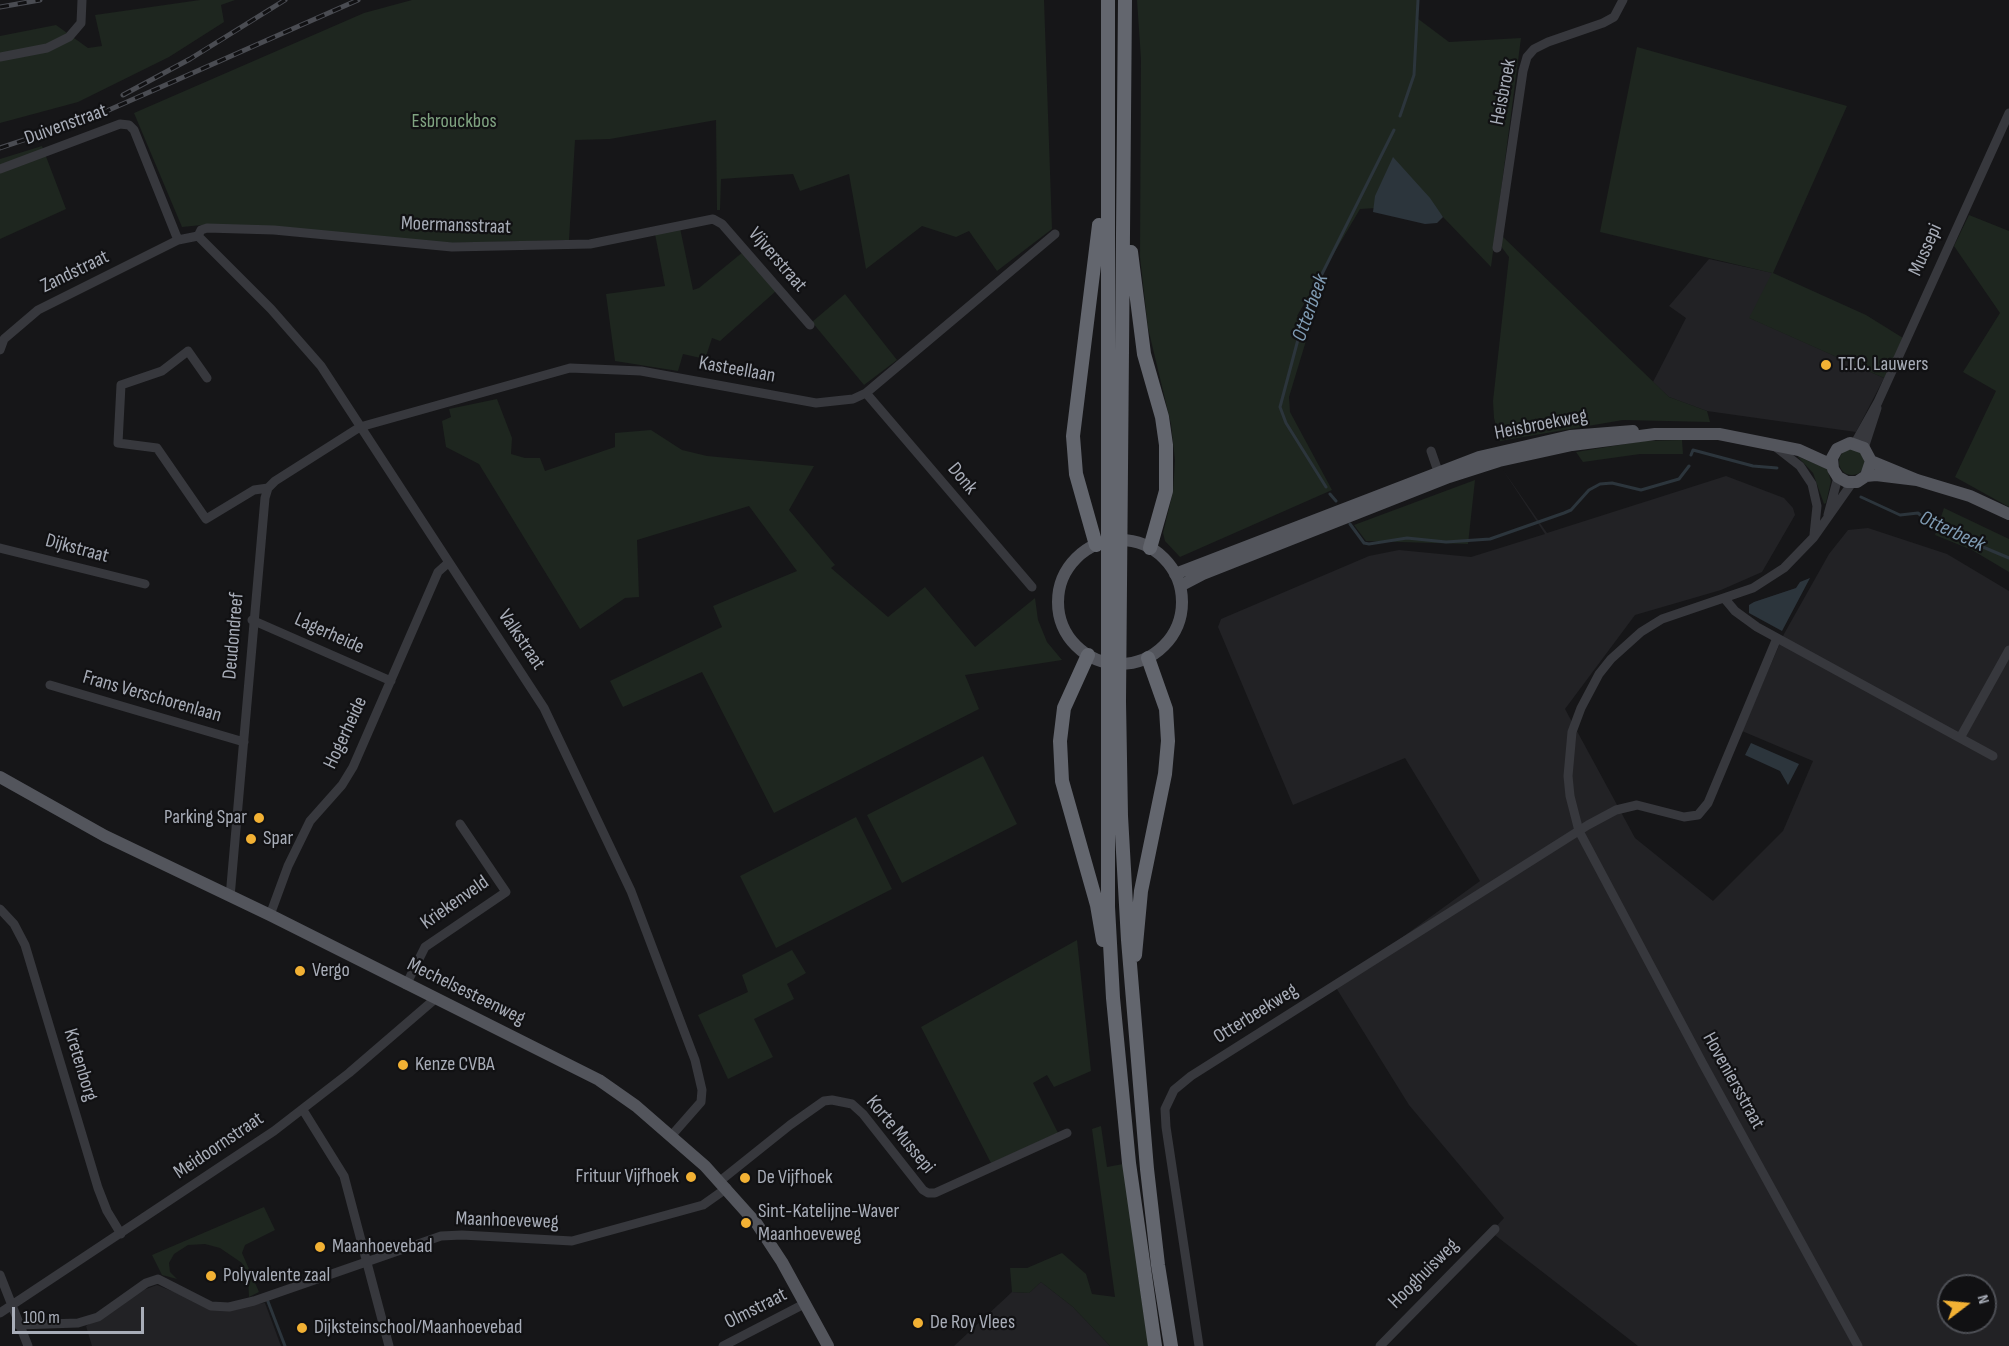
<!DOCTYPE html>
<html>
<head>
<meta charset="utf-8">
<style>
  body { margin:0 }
  #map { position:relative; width:2009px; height:1346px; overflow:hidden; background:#161618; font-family:"Sofia Sans Condensed",sans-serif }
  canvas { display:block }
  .north { position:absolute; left:1937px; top:1274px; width:60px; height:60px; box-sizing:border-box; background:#111113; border:2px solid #4d4f55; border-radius:50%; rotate:74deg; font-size:16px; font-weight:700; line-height:24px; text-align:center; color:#a8adb8 }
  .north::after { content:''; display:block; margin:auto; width:21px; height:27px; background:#f2b134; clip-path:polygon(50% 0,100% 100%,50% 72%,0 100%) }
  .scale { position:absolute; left:12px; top:1307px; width:132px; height:27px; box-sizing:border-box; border:3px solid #a8adb8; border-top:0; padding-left:8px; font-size:18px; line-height:21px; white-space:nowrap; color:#a8adb8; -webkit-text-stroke:4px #111113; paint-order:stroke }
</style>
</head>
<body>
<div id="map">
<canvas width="2009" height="1346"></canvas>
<div class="north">N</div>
<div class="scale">100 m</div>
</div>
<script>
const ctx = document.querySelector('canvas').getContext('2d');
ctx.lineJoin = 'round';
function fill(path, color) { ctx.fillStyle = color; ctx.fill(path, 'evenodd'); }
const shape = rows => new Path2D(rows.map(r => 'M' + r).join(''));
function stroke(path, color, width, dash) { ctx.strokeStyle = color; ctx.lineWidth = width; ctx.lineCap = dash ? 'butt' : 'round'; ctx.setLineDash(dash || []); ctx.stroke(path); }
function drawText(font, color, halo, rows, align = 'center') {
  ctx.font = font + ' "Sofia Sans Condensed",sans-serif'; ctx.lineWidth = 4.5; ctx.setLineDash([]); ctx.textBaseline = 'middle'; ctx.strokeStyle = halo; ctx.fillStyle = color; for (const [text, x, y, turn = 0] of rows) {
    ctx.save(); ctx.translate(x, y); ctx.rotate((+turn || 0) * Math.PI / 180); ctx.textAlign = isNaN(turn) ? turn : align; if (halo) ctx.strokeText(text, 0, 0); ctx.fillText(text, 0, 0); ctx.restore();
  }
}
const built = shape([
  [1709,259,1773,273,1750,318,1884,378,1856,432,1707,411,1669,397,1653,382,1686,318,1669,306],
  [1503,470,1547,533,1726,476,1784,498,1793,508,1795,515,1762,572,1721,590,1635,615,1565,709,1635,838,1713,901,1783,831,1813,761,1742,731,1784,634,1829,554,1848,530,1868,528,1947,554,2009,591,2009,1346,1638,1346,1491,1232,1504,1218,1409,1105,1335,986,1480,881,1405,758,1293,805,1218,627,1221,619,1369,556,1399,550,1471,557,1545,534],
  [1949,1286,1985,1286,1985,1322,1949,1322],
  [1041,1282,1073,1307,1110,1346,954,1346,1012,1292,1029,1293],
  [157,1285,214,1308,265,1303,281,1346,92,1346,86,1326,138,1292]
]);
const green = shape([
  [200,0,235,0,221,5,224,22,169,57,78,102,0,123,0,36,56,25,88,48,102,46,95,15],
  [412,0,1044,0,1052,229,997,271,969,231,956,237,922,226,866,269,849,174,800,191,793,174,721,179,720,210,717,210,716,120,610,139,575,140,569,240,451,243,202,225,182,227,134,113,364,13],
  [1137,0,1419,0,1417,18,1449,42,1521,38,1491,267,1398,170,1376,208,1360,209,1297,316,1312,321,1289,397,1290,412,1332,490,1180,557,1165,541,1163,533,1173,492,1175,460,1171,424,1148,328,1140,257,1141,59],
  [1637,47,1847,106,1773,273,1866,315,1903,338,1884,378,1749,318,1772,273,1600,232],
  [42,146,66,209,0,239,0,159],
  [1969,215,2009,231,2009,507,1955,477,1996,391,1963,372,2000,313,1954,246],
  [680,228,693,290,699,288,743,252,776,291,720,341,712,338,705,359,683,354,678,371,615,361,606,294,665,286,655,234],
  [1501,235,1669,397,1707,411,1710,422,1623,420,1500,441,1494,418,1493,401,1509,257,1500,245],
  [845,294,897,360,864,385,812,322],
  [497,399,512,438,511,454,525,458,540,458,545,471,615,447,615,433,651,430,682,450,707,456,814,466,789,510,835,565,831,568,888,617,925,587,975,647,1035,598,1038,620,1047,642,1062,660,965,675,979,709,774,813,702,672,623,707,610,681,722,627,713,606,797,571,749,506,637,540,639,597,625,598,580,629,479,464,446,447,442,421,451,417,449,409],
  [1682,440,1683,454,1640,454,1583,462,1576,452,1644,441],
  '1839 462a13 13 0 1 1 26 0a13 13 0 1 1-26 0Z',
  [1797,456,1827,469,1831,481,1826,503,1824,504,1813,473],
  [1475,480,1468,544,1366,541,1354,525],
  [1944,508,2009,539,2009,572,1972,550,1935,535],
  [983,756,1017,824,902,883,867,815],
  [856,817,892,889,776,948,740,876],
  [1077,940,1091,1071,1054,1087,1047,1075,1033,1083,1058,1133,991,1163,921,1027],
  [792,950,806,973,787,984,794,999,754,1019,773,1057,728,1079,698,1015,748,992,742,975],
  [1101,1126,1107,1167,1123,1164,1149,1346,1110,1346,1073,1307,1041,1282,1029,1293,1012,1292,1010,1268,1027,1268,1062,1253,1086,1274,1092,1294,1115,1297,1092,1129],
  [264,1207,275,1230,245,1245,242,1253,259,1292,249,1297,248,1276,242,1263,220,1248,205,1244,188,1245,174,1254,169,1263,170,1272,177,1279,162,1275,152,1255]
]);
const water = shape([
  [1393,157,1430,198,1443,217,1437,223,1425,224,1373,212,1375,196],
  [1810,578,1782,631,1749,613,1749,605,1754,602,1796,588,1800,582],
  [1751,743,1799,764,1788,785,1780,771,1745,755]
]);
const stream = shape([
  [1400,116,1414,75,1418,0],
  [1691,455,1693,450,1753,466,1777,468],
  [1326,487,1286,423,1280,407,1308,302,1394,130],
  [1330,494,1336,501],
  [1861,497,1900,515,1918,513,1933,526,2009,558],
  [1350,524,1364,543,1369,544,1407,538,1446,542,1490,539,1564,513,1571,510,1589,490,1600,484,1612,483,1641,490,1679,479,1689,466],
  [267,1299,285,1346]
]);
const minor = shape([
  [0,57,47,48,69,37,81,23,82,0],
  [0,169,120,124,129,125,134,130,178,240],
  [198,236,201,230,207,228,274,230,452,247,590,244,713,219,722,224,810,325],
  [1497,248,1523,71,1527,57,1534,49,1548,42,1603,23,1614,17,1623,0],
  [0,350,4,339,38,310,178,240,198,236,271,309,321,366,544,708,631,891,695,1060,702,1090,701,1102,672,1135],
  [207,378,188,351,162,371,121,385,118,443,157,448,206,519,254,490,268,488],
  [866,393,1032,587],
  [1855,443,1878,402,2009,113],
  [1777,448,1800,466,1812,484,1817,506,1814,535],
  [1864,448,1877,408],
  [1431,451,1440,477],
  [1852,483,1814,537,1784,568,1753,588,1662,619,1641,632,1611,659,1599,674,1581,708,1572,732,1568,776,1570,796,1579,831,1703,1064,1858,1346],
  [1828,515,1838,477],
  [0,548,145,584],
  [1725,599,1735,611,1757,627,1960,738,2009,650],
  [252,620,391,681],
  [50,685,244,742],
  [1960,738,1993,756],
  [230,897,265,498,268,488,275,481,360,427,570,368,641,371,816,403,853,399,866,393,1055,234],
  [0,909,14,924,25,945,98,1188,107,1211,121,1234],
  [270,915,288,866,310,821,342,785,353,767,438,572,448,563],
  [406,985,425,947,506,892,460,824],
  [303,1110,344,1176,389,1346],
  [720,1181,790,1125,824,1101,832,1100,852,1104,863,1114,923,1190,928,1193,935,1193,1067,1133],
  [0,1275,28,1346],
  [0,1313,274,1131,349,1073,435,999],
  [18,1325,78,1323,98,1317,146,1283,158,1279,211,1306,229,1307,254,1301,441,1236,462,1235,572,1241,703,1205,727,1188],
  [723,1346,806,1303],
  [1199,1346,1166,1127,1165,1109,1174,1090,1191,1076,1588,825,1616,810,1637,805,1684,817,1698,815,1708,803,1777,638],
  [1380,1346,1495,1229]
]);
const major = shape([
  [1871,461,1917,480,1970,496,2009,514],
  [1866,476,1871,461,1864,448,1850,443,1837,449,1832,458,1833,469,1838,477,1847,482,1857,482,1866,476,1876,475,1917,480],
  '1058 602a62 62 0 1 1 124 0a62 62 0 1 1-124 0Z',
  [1175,574,1479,457,1570,436,1633,431],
  [1180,586,1203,574,1449,477,1499,461,1572,445,1655,434,1719,434,1799,450,1832,465],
  [0,777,105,836,270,915,599,1080,636,1106,705,1166,757,1224,782,1262,828,1346]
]);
const highway = shape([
  [1108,0,1108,907,1113,998,1129,1163,1155,1346],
  [1125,0,1119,701,1121,816,1128,940,1147,1169,1158,1265,1171,1346],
  [1131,252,1144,354,1162,417,1166,445,1166,491,1150,548],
  [1096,545,1076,474,1073,436,1099,225],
  [1088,655,1064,708,1060,741,1062,781,1097,905,1103,940],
  [1135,955,1141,891,1165,774,1168,741,1166,709,1148,658]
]);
const rail = shape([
  [0,7,40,0],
  [123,95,190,59,285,0],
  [0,148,93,117,358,0]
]);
const markers = [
  [1826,365,6,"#f2b134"],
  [259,818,6,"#f2b134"],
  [251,839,6,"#f2b134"],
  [300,971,6,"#f2b134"],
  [403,1065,6,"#f2b134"],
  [691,1177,6,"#f2b134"],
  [745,1178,6,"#f2b134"],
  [746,1223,6,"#f2b134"],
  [320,1247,6,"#f2b134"],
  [211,1276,6,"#f2b134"],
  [918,1323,6,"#f2b134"],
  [302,1328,6,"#f2b134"]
];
const streetNames = [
  ["Heisbroek",1504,92,-79],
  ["Duivenstraat",66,125,-20],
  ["Moermansstraat",456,226,2],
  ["Mussepi",1926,250,-66],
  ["Vijverstraat",777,260,49],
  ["Zandstraat",75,272,-26],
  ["Kasteellaan",737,370,10],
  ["Heisbroekweg",1541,425,-11],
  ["Donk",962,479,50],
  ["Dijkstraat",77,549,15],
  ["Lagerheide",329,634,24],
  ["Deudondreef",234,636,-85],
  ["Valkstraat",521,640,56],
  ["Frans Verschorenlaan",152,697,16],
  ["Hogerheide",346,733,-65],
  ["Kriekenveld",455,903,-35],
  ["Mechelsesteenweg",466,992,26],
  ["Otterbeekweg",1256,1014,-32],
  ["Kretenborg",80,1065,73],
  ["Hoveniersstraat",1733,1081,61],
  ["Korte Mussepi",900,1135,50],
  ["Meidoornstraat",219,1146,-34],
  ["Maanhoeveweg",507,1221,2],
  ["Hooghuisweg",1424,1274,-45],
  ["Olmstraat",756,1309,-27]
];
const parkNames = [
  ["Esbrouckbos",454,122]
];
const poiNames = [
  ["T.T.C. Lauwers",1838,365],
  ["Parking Spar",247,818,"right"],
  ["Spar",263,839],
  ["Vergo",312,971],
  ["Kenze CVBA",415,1065],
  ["Frituur Vijfhoek",679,1177,"right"],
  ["De Vijfhoek",757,1178],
  ["Sint-Katelijne-Waver",758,1212],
  ["Maanhoeveweg",758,1235],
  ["Maanhoevebad",332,1247],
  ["Polyvalente zaal",223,1276],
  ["De Roy Vlees",930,1323],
  ["Dijksteinschool/Maanhoevebad",314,1328]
];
const waterNames = [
  ["Otterbeek",1311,308,-70],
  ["Otterbeek",1952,532,25]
];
fill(built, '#222225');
fill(green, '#1e261f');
fill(water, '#2c353c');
stroke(stream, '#2c353c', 3);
stroke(minor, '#37383d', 9);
stroke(major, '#53555c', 12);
stroke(highway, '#63666e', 14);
stroke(rail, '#4a4c52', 5);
stroke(rail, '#111113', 3, [9]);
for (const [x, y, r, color] of markers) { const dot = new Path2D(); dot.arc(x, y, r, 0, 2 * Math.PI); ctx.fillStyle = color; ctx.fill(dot); stroke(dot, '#111113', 2); }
drawText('20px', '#a8adb8', '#111113', streetNames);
drawText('20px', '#7fa381', '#111113', parkNames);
drawText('20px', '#a8adb8', '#111113', poiNames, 'left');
drawText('italic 21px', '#7f9bb3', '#111113', waterNames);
</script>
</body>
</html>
